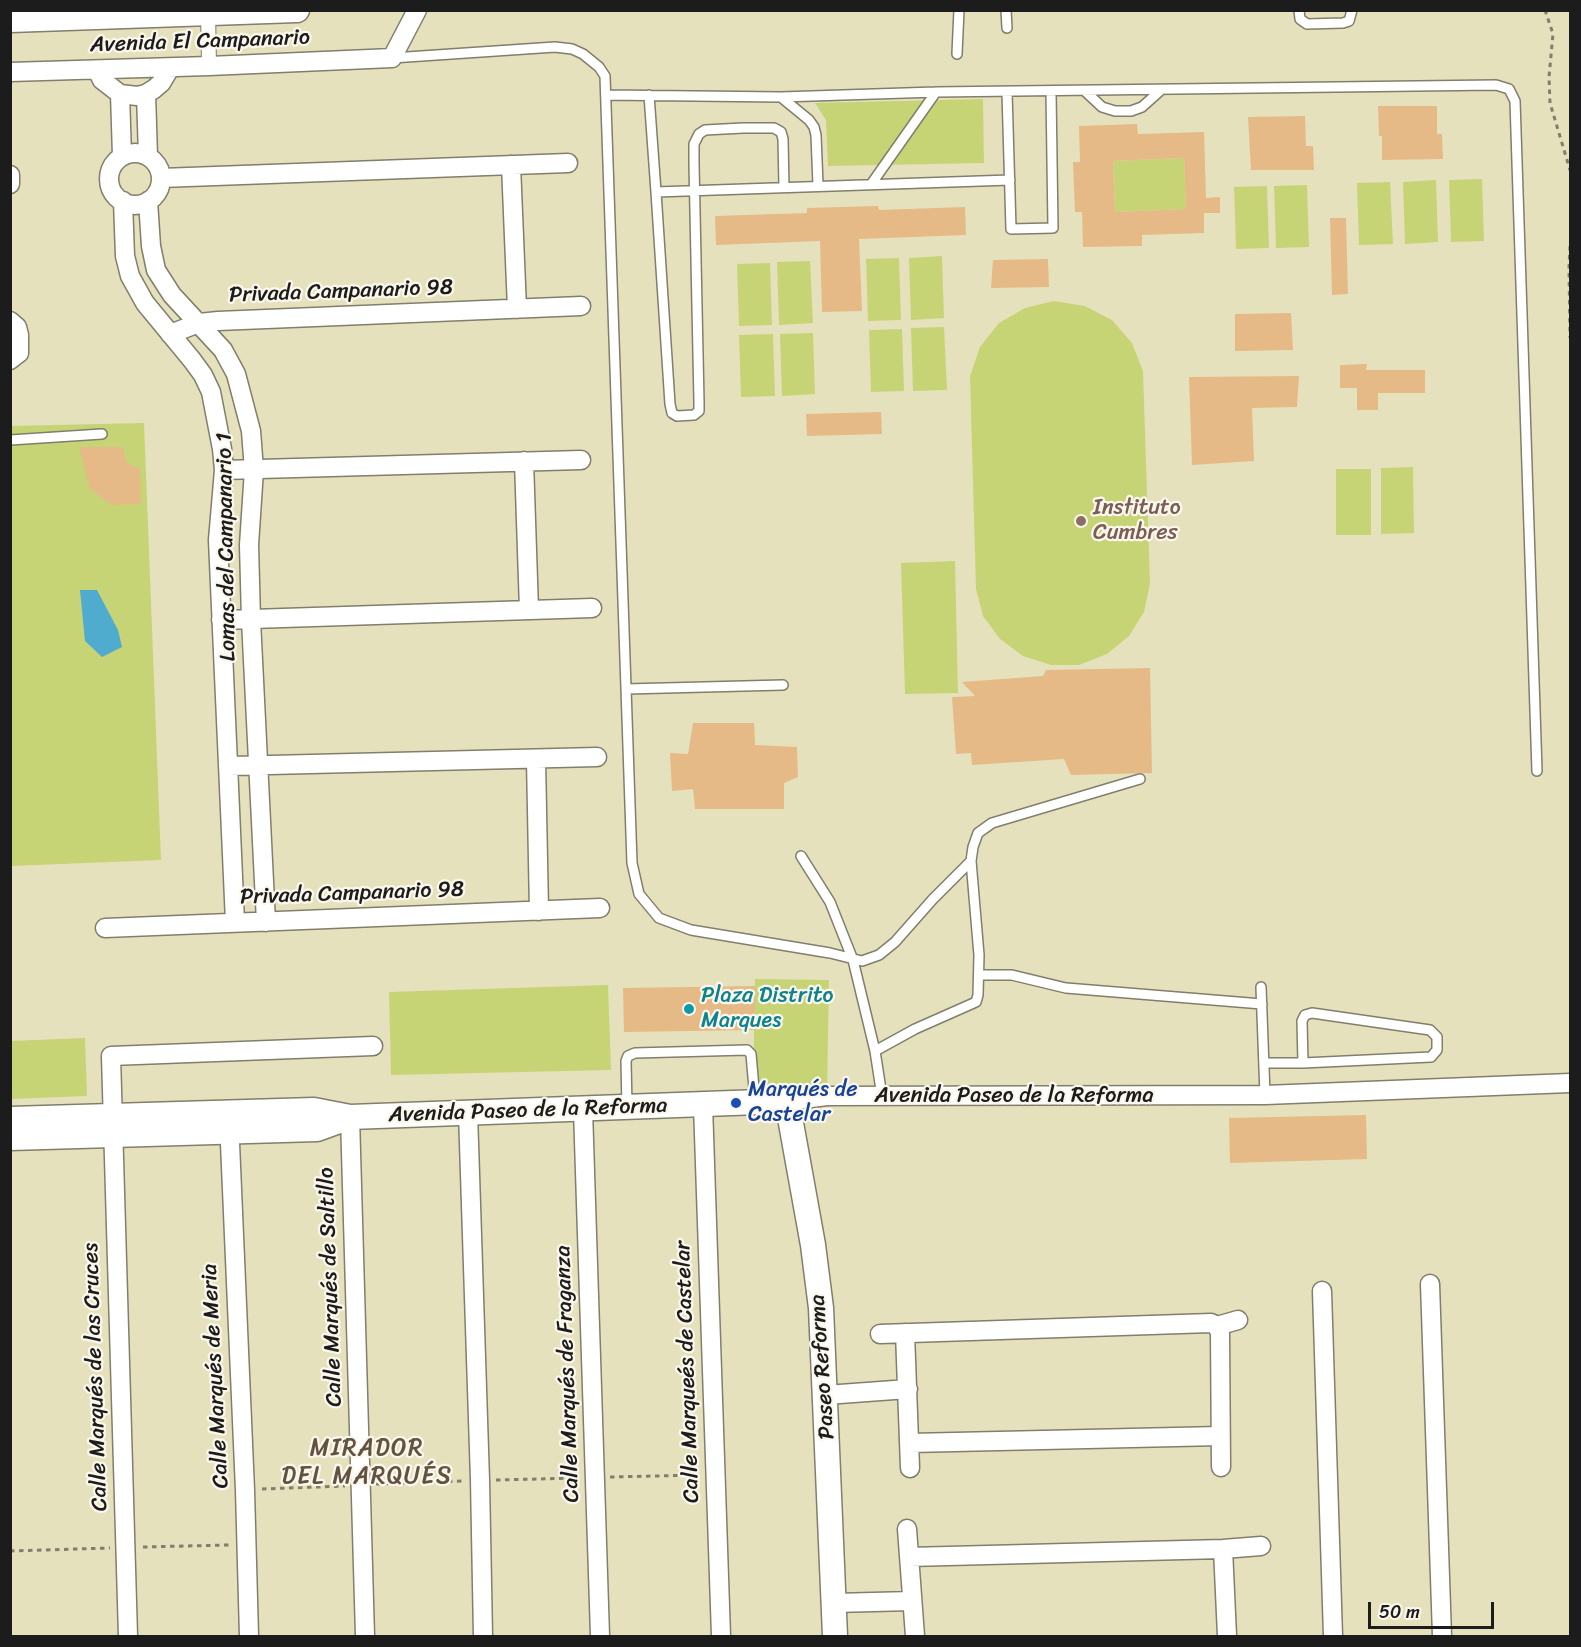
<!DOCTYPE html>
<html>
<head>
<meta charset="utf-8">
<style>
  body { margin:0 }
  #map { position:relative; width:1581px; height:1647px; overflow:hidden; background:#e6e1bd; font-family:Sriracha,sans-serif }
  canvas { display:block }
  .frame { position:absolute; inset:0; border:12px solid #1c1c1c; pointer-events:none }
  .scale { position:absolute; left:1368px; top:1602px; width:126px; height:27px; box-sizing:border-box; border:3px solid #1c1c1c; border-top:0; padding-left:8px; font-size:18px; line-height:21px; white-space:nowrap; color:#1c1c1c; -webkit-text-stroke:4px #fbf7ec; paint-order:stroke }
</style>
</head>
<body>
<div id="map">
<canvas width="1581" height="1647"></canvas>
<div class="frame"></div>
<div class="scale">50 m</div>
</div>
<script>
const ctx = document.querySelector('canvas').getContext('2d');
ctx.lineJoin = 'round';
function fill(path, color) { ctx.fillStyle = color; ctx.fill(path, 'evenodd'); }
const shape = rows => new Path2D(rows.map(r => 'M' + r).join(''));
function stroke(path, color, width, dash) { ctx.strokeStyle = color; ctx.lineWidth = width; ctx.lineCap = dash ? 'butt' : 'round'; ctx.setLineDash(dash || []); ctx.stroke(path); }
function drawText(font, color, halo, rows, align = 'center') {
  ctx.font = font + ' Sriracha,sans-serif'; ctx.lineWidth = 4.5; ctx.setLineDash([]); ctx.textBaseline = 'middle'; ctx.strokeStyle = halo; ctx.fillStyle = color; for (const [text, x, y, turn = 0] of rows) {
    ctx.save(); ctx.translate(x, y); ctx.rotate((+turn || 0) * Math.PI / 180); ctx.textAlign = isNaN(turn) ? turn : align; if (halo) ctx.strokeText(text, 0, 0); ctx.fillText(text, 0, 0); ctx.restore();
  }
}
const green = shape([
  [983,99,984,163,828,166,826,120,815,103],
  [1184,158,1186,209,1115,212,1113,161],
  [1482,179,1484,241,1451,242,1449,180],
  [1436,180,1438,242,1405,244,1403,182],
  [1390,182,1393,244,1359,245,1357,183],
  [1307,185,1309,247,1276,248,1274,186],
  [1267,186,1269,248,1236,249,1234,187],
  [942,256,944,318,911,320,909,258],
  [899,258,901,320,868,321,866,259],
  [810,261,813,323,779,325,777,262],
  [770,263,772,325,739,326,737,264],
  [1054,301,1085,306,1112,320,1132,343,1143,371,1150,584,1144,612,1129,636,1107,654,1079,665,1051,665,1023,656,1000,639,983,616,976,589,970,376,980,347,999,323,1025,308],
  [944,327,947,390,913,391,911,328],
  [902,329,904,391,871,392,869,330],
  [813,333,815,394,782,396,780,334],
  [773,334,775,396,741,397,739,335],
  [144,423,161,860,11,866,10,426],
  [1413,467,1414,533,1381,534,1381,468],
  [1336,469,1371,469,1371,535,1336,535],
  [955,561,958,693,905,694,901,563],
  [755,979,829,980,827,1096,753,1095],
  [608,985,611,1070,391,1075,389,992],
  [85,1038,87,1096,11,1099,11,1041]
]);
const water = shape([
  [80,590,97,590,118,630,122,647,102,657,85,641]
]);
const building = shape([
  [1378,106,1437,106,1437,134,1442,134,1443,159,1382,160,1382,136,1379,136],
  [1305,116,1306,146,1313,146,1314,170,1251,170,1248,117],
  [1137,124,1138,134,1204,132,1206,198,1220,197,1220,213,1204,213,1204,233,1142,235,1142,246,1083,247,1082,212,1075,212,1073,162,1080,162,1079,126],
  [1184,158,1186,209,1115,212,1113,161],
  [878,206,879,210,965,207,966,235,859,239,862,311,822,312,820,241,716,245,715,216,807,213,807,208],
  [1330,218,1346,218,1348,294,1332,295],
  [1048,259,1049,287,991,288,993,260],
  [1291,313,1293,350,1235,351,1235,314],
  [1367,364,1366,370,1425,370,1425,393,1378,393,1378,410,1357,410,1357,388,1340,388,1340,365],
  [1299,376,1297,407,1252,408,1254,461,1192,465,1189,377],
  [881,412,882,434,807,436,806,414],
  [79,447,123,447,126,462,140,469,141,504,112,505,90,489],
  [1150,668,1152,773,1071,775,1064,759,972,765,971,753,956,754,952,697,975,696,962,682,1043,676,1046,670],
  [693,723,754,723,755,745,797,747,798,777,784,783,784,809,695,809,693,789,672,791,670,753,688,754],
  [755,986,755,1030,624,1032,623,988],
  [1366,1115,1367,1159,1230,1163,1229,1118]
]);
const path = shape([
  [1545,10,1553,34,1549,77,1550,103,1570,170],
  [1570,246,1569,267,1570,338],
  [610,1477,699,1475],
  [496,1480,579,1478],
  [376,1484,462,1481],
  [262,1489,345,1486],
  [143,1547,229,1545],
  [10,1551,110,1548]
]);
const service = shape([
  [1006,10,1007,28],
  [1299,10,1300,19,1307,24,1343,23,1349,21,1352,10],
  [957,54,959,10],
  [392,58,555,47,572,49,583,54,599,67,605,76,632,863,639,894,659,918,691,930,830,953,862,961,879,955,895,942,933,899,971,861],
  [1007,92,1011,229,1053,228,1051,92],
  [1086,92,1102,107,1115,111,1131,111,1142,107,1161,90],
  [606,95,781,97,936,92,1496,85,1509,89,1515,101,1537,771],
  [649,95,656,192,1010,180],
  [781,97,809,120,814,127,816,135,818,185],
  [872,183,936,92],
  [656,192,670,404,672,413,677,416,694,415,699,411,699,402,694,164,694,144,699,134,705,130,743,128,774,128,781,132,783,139,784,187],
  [10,440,102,434],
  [626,689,783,685],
  [801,856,830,902,853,960,875,1051,882,1096],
  [979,975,1012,975,1066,988,1262,1004],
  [1261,987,1265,1095],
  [875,1051,915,1029,976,1002,978,995,979,955,971,861,973,847,978,833,992,823,1140,779],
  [1264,1063,1303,1063,1431,1057,1437,1050,1437,1037,1430,1030,1312,1013,1305,1015,1302,1021,1303,1063],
  [627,1107,626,1061,628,1056,635,1053,747,1050,751,1054,755,1100]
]);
const pedestrian = shape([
  [208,10,209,66]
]);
const minor = shape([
  [97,70,102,80,120,94,137,96,146,94,154,89,161,83,170,68],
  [10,72,209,66,392,58,417,10],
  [120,94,122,156],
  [146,94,148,156],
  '109 179a26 26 0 1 1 52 0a26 26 0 1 1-52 0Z',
  [511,165,517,309],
  [10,175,10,184],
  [161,178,568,163],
  [123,201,125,256,130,276,145,303,192,360,203,375,211,392,222,449,224,470,218,540,235,922],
  [148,201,151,246,156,270,172,295,223,350,236,374,251,431,254,470,249,545,251,620,266,922],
  [10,321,17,327,19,335,19,353,10,360],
  [170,334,199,323,218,321,581,306],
  [524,461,529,610],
  [224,470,581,460],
  [221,620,592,608],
  [536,760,539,911],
  [229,766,597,757],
  [105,928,600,908],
  [787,1101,827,1096,1265,1095,1570,1083],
  [703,1105,721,1636],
  [583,1110,600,1636],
  [468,1113,480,1480,483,1636],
  [350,1117,365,1636],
  [229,1120,245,1490,249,1636],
  [1430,1284,1442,1636],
  [1322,1291,1333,1636],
  [1217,1326,1220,1333,1221,1467],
  [905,1333,910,1468],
  [880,1334,1211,1323,1217,1326,1238,1320],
  [826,1395,908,1389],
  [910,1443,1220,1436],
  [907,1529,915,1636],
  [1223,1549,1227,1636],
  [909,1557,1223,1549,1261,1546],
  [834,1603,912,1601],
  [128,1636,111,1056,373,1046]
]);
const tertiary = shape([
  [10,20,297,10],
  [10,1119,314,1110,350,1117,787,1101,813,1245,821,1308,835,1636],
  [10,1138,317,1129,350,1117]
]);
const markers = [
  [1081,521,6,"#8d6e63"],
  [689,1009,6,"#0f9aa8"],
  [736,1103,6,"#1a4fb4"]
];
const streetNames = [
  ["Avenida El Campanario",200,42,-2],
  ["Privada Campanario 98",341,292,-2],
  ["Lomas del Campanario 1",227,547,-91],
  ["Privada Campanario 98",352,894,-2],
  ["Avenida Paseo de la Reforma",1014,1096],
  ["Avenida Paseo de la Reforma",528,1111,-2],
  ["Calle Marqués de Saltillo",331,1287,-92],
  ["Paseo Reforma",823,1367,-94],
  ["Calle Marqueés de Castelar",688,1372,-92],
  ["Calle Marqués de Fraganza",568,1374,-92],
  ["Calle Marqués de Meria",216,1376,-93],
  ["Calle Marqués de las Cruces",96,1377,-92]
];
const educationNames = [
  ["Instituto",1093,508],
  ["Cumbres",1093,533]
];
const cultureNames = [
  ["Plaza Distrito",701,996],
  ["Marques",701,1021]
];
const transitNames = [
  ["Marqués de",748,1090],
  ["Castelar",748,1115]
];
const neighbourhoodNames = [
  ["MIRADOR",367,1449],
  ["DEL MARQUÉS",367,1477]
];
fill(green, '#c6d476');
fill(water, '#4facce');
fill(building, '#e5ba87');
stroke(service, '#817e6c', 12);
stroke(pedestrian, '#817e6c', 16);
stroke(minor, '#817e6c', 21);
stroke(tertiary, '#817e6c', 27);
stroke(path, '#817e6c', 3, [4.5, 4.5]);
stroke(service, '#fff', 9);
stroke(pedestrian, '#fff', 14);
stroke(minor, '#fff', 18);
stroke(tertiary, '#fff', 24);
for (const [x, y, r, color] of markers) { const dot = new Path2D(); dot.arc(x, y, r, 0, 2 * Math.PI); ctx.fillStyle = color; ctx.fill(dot); stroke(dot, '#fbf7ec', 2); }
drawText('22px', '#1c1c1c', '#fbf7ec', streetNames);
drawText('22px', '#785e54', '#fbf7ec', educationNames, 'left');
drawText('22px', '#0d838f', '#fbf7ec', cultureNames, 'left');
drawText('22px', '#164399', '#fbf7ec', transitNames, 'left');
ctx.letterSpacing = '1.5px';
drawText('24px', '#625341', '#fbf7ec', neighbourhoodNames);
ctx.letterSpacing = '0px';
</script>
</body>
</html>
